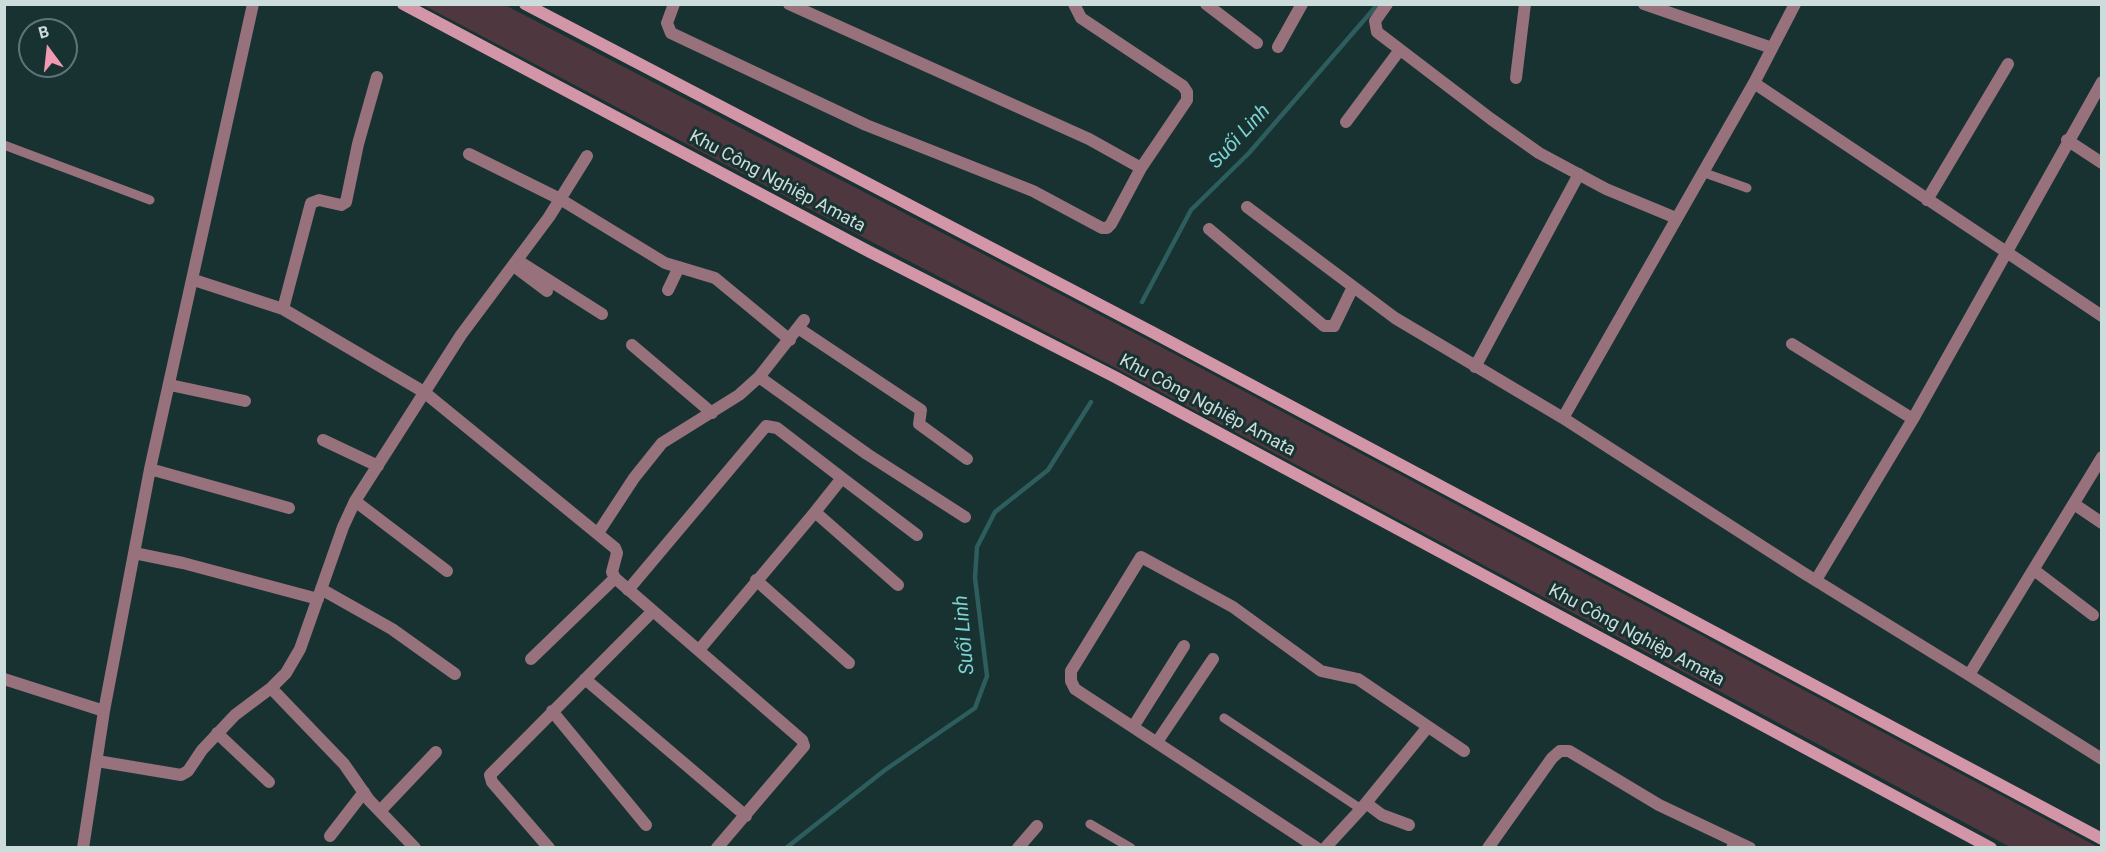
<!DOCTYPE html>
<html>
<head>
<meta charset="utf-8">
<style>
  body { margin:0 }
  #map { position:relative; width:2106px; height:852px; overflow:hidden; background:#183232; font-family:Roboto,sans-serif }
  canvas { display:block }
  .frame { position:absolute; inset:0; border:6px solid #ccdcdb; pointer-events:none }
  .north { position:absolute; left:18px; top:18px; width:60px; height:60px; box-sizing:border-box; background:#183232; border:2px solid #607676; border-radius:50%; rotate:345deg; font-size:16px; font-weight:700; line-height:24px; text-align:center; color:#ccdcdb }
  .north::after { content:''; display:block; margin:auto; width:21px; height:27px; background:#f09ab4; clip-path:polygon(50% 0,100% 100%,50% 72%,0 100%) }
</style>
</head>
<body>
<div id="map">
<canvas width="2106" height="852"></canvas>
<div class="frame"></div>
<div class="north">B</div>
</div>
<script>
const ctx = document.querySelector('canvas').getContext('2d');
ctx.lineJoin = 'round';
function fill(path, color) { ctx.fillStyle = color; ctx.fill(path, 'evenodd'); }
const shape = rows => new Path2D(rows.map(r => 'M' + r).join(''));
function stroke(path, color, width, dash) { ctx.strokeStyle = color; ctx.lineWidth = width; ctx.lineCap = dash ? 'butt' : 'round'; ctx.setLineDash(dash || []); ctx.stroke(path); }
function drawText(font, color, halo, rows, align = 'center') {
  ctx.font = font + ' Roboto,sans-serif'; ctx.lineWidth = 6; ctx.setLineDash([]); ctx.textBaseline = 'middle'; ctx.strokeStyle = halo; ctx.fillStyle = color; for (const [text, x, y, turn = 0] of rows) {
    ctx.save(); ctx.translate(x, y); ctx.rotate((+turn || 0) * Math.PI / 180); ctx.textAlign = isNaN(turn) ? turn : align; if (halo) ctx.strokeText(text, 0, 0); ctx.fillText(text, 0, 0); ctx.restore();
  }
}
const green = shape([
  [423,5,505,5,1150,341,2098,847,2010,847,1110,365,874,243]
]);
const stream = shape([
  [1142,302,1191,210,1249,153,1378,4],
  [786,848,885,770,975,708,987,676,975,578,977,547,995,512,1048,470,1091,402]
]);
const lane = shape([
  [4,145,150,200],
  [1702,172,1747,188],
  [1224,718,1361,809],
  [1090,824,1131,848]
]);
const street = shape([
  [674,4,667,23,671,33,866,125,1033,191,1102,228,1107,228,1111,224,1141,168,1187,100,1187,92,1183,86,1081,18,1074,4],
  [789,4,1089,139,1141,168],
  [1206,4,1257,43],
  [1387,4,1375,21,1377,32,1491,119,1539,153,1606,189,1676,218],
  [1644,4,1772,48],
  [1278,47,1302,4],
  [1516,78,1525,4],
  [1754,83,2102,316],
  [1346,122,1399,51],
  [2067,140,2102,163],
  [469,154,560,199,665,263,715,278,790,340],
  [1927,200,2008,64],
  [1247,207,1395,318,1563,418,1802,572,1969,675,2102,457],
  [1209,229,1324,326,1334,326,1353,287],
  [517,260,602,314],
  [519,270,547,291],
  [194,280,283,309,424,392,615,548,617,553,612,572,615,578,802,740,804,746,717,848],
  [668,290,679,267],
  [283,309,311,203,319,200,341,205,346,202,358,144,377,77],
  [798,328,921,410,919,424,967,459],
  [1792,344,1913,419],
  [632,345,712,413],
  [1475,367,1579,174],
  [759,377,867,454,965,517],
  [170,385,245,401],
  [1563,418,1754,83,1795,4],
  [323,440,378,466],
  [150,469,289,508],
  [842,478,917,535],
  [355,501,447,571],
  [2074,504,2102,523],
  [598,533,634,478,662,443,739,395,759,377,804,320],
  [134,553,183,563,318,599],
  [2034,570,2093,615],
  [756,580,849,663],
  [1816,580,1913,419,2102,82],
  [321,589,392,629,455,674],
  [628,590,766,426,777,428,842,478,815,512],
  [699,650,815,512,898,585],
  [531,659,615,578],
  [1969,675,2102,759],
  [4,679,104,711],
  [585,679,746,816],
  [271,688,344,764,369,800,415,848],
  [552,711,646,825],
  [1133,727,1184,646],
  [217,733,269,782],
  [1157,742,1213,659],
  [97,761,181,775,188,771,202,750,235,715,271,688,286,673,300,649,343,527,355,501,461,335,549,217,587,156],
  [1366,803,1382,815,1409,825],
  [380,811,436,752],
  [330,836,364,792],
  [1735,841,1750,848],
  [83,848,104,711,150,469,253,4],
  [549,848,492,782,490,775,653,611],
  [1018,848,1037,826],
  [1317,848,1075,689,1071,681,1071,671,1141,557,1233,607,1321,671,1358,679,1464,751],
  [1325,848,1361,809,1427,728],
  [1488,848,1552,758,1560,751,1569,751,1659,805,1735,841,1732,848]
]);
const secondary = shape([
  [403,4,868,251,1115,377,1991,848],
  [525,4,1152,332,2102,839]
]);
const streetNames = [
  ["Khu Công Nghiệp Amata",777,182,28],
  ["Khu Công Nghiệp Amata",1207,406,28],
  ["Khu Công Nghiệp Amata",1636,636,28]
];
const waterNames = [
  ["Suối Linh",1240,137,-47],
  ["Suối Linh",965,635,-95]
];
fill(green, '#4e373e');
stroke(stream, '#2d5d5d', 4.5);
stroke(lane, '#97717b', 9);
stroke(street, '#97717b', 12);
stroke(secondary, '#d396a8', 12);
drawText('18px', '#ccdcdb', '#183232', streetNames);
drawText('italic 20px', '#7ed2d2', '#183232', waterNames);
</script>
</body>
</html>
